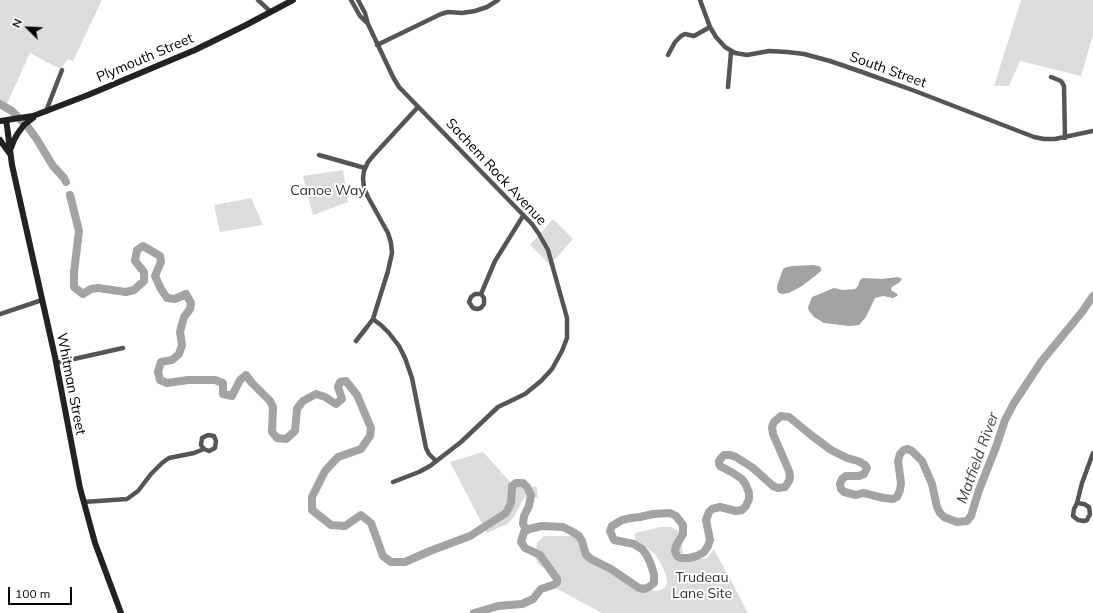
<!DOCTYPE html>
<html>
<head>
<meta charset="utf-8">
<style>
  body { margin:0 }
  #map { position:relative; width:1093px; height:613px; overflow:hidden; background:#fff; font-family:Mulish,sans-serif }
  canvas { display:block }
  .north { position:absolute; left:8px; top:8px; width:40px; height:40px; -webkit-text-stroke:3px #fff; paint-order:stroke; rotate:294deg; font-size:11px; font-weight:700; line-height:16px; text-align:center; color:#000 }
  .north::after { content:''; display:block; margin:auto; width:14px; height:18px; background:#000; clip-path:polygon(50% 0,100% 100%,50% 72%,0 100%) }
  .scale { position:absolute; left:8px; top:587px; width:64px; height:18px; box-sizing:border-box; border:2px solid #000; border-top:0; padding-left:5px; font-size:12px; line-height:14px; white-space:nowrap; color:#000; -webkit-text-stroke:3px #fff; paint-order:stroke }
</style>
</head>
<body>
<div id="map">
<canvas width="1093" height="613"></canvas>
<div class="north">N</div>
<div class="scale">100 m</div>
</div>
<script>
const ctx = document.querySelector('canvas').getContext('2d');
ctx.lineJoin = 'round';
function fill(path, color) { ctx.fillStyle = color; ctx.fill(path, 'evenodd'); }
const shape = rows => new Path2D(rows.map(r => 'M' + r).join(''));
function stroke(path, color, width, dash) { ctx.strokeStyle = color; ctx.lineWidth = width; ctx.lineCap = dash ? 'butt' : 'round'; ctx.setLineDash(dash || []); ctx.stroke(path); }
function drawText(font, color, halo, rows, align = 'center') {
  ctx.font = font + ' Mulish,sans-serif'; ctx.lineWidth = 4; ctx.setLineDash([]); ctx.textBaseline = 'middle'; ctx.strokeStyle = halo; ctx.fillStyle = color; for (const [text, x, y, turn = 0] of rows) {
    ctx.save(); ctx.translate(x, y); ctx.rotate((+turn || 0) * Math.PI / 180); ctx.textAlign = isNaN(turn) ? turn : align; if (halo) ctx.strokeText(text, 0, 0); ctx.fillText(text, 0, 0); ctx.restore();
  }
}
const green = shape([
  [0,0,102,0,73,61,68,59,60,69,30,53,6,106,0,104],
  [1021,0,1093,0,1093,35,1081,76,1020,61,1009,86,994,86],
  [343,170,348,202,313,215,303,176],
  [251,198,263,225,220,232,214,205],
  [553,219,573,239,550,265,530,245],
  [483,452,514,486,537,487,538,499,534,496,528,495,524,498,514,517,507,524,487,533,450,462],
  [661,527,671,527,678,531,681,534,683,557,690,561,707,558,714,549,748,613,602,613,550,585,554,581,554,576,538,564,535,557,537,543,544,536,571,536,579,539,595,558,614,575,643,589,657,591,665,588,667,584,666,574,656,555,635,539,635,533]
]);
const water = shape([
  [813,265,819,266,821,268,821,271,815,276,802,286,789,293,782,294,779,293,777,290,777,286,783,269,787,267,793,266],
  [898,277,902,279,900,282,892,287,891,288,892,291,896,293,898,295,897,296,893,298,883,296,875,298,866,317,859,325,849,326,824,323,814,317,809,311,808,307,812,297,834,288,843,290,855,289,858,286,860,280,863,278,881,279]
]);
const river = shape([
  [0,104,12,111,28,127,36,138,53,166,64,178,66,182],
  [70,195,79,231,74,272,74,287,83,294,91,289,98,288,126,292,134,290,144,281,144,272,135,261,137,250,143,246,160,256,161,262,155,276,161,289,167,298,175,299,186,294,191,303,190,309,184,317,180,332,182,345,179,354,172,360,161,362,158,372,160,380,167,383,188,380,215,380,223,383,223,394,232,396,240,380,246,375,252,383,270,401,273,407,272,432,277,438,286,439,295,431,297,409,303,401,316,394,325,397,336,404,342,399,338,387,340,382,346,381,357,395,371,428,370,436,361,449,338,457,325,471,312,497,312,510,331,525,345,526,361,515,371,523,383,556,391,562,405,562,430,551,470,536,506,513,511,503,512,486,516,483,523,483,527,487,531,495,529,506,524,516,523,524,526,530],
  [474,613,498,606,522,604,533,599,541,589,553,585,557,582,557,579,540,555,525,548,521,542,524,532,529,529,542,526,563,527,571,531,579,536,582,541,586,555,591,559,611,569,639,588,644,589,649,587,654,583,654,574,650,562,646,554,642,549,634,544,614,540,610,531,612,526,622,520,631,518,640,517,653,514,670,513,676,516,683,525,683,534,676,546,675,551,677,556,681,558,689,558,697,556,704,552,708,546,710,540,706,520,709,512,712,509,720,507,736,511,742,510,746,506,749,499,749,493,746,485,742,479,733,473,720,466,719,464,719,461,722,457,724,455,730,455,736,457,753,468,773,486,778,488,785,487,789,481,790,477,789,471,773,434,772,427,774,422,781,416,789,417,794,421,811,435,831,450,847,458,858,461,865,465,867,468,864,474,859,476,846,476,842,479,840,484,841,489,844,492,856,495,863,493,868,494,875,496,884,498,893,499,897,497,900,490,901,483,898,461,900,454,904,450,908,449,912,451,922,461,932,484,937,507,940,513,944,517,957,522,967,521,971,516,979,490,996,447,1005,420,1014,403,1041,362,1082,312,1093,296]
]);
const minor = shape([
  [258,0,271,12],
  [351,0,360,16,366,22],
  [358,0,365,13,368,24,393,77,399,87,532,224,539,234,548,250,567,318,567,338,562,351,552,369,541,381,525,394,498,407,461,442,430,466,419,472,393,482],
  [700,0,710,27,716,37,725,47,735,53,747,55,769,51,787,52,804,54,830,61,862,72,915,91,1034,137,1044,139,1055,139,1093,131],
  [377,45,441,14,448,12,462,13,475,11,487,7,498,0],
  [668,55,675,42,681,36,685,34,694,36,710,27],
  [1051,77,1061,81,1064,86,1065,138],
  [728,87,731,52],
  [46,112,48,106,62,70],
  [319,155,365,168],
  [481,294,484,298,484,304,481,308,477,309,473,308,469,302,471,297,475,294,481,294,495,261,523,216],
  [0,314,42,300],
  [373,319,382,326,389,333,399,346,405,358,412,378,426,448,429,454,436,461],
  [356,341,367,327,373,319,388,271,392,253,391,243,388,233,368,197,364,188,363,178,364,171,368,162,373,156,418,107],
  [56,363,123,348],
  [84,502,127,499,138,491,151,474,162,463,169,458,194,453,204,449,201,445,202,438,208,435,214,436,216,441,215,448,209,451,204,449],
  [1077,503,1084,504,1089,507,1090,514,1087,520,1084,521,1078,520,1073,516,1074,509,1077,503],
  [1077,503,1082,483,1093,453]
]);
const secondary = shape([
  [0,121,33,116,88,95,195,50,246,25,293,0],
  [6,121,7,126,12,165,55,357,80,488,95,543,121,613],
  [0,140,10,154],
  [11,148,14,140,18,133,24,125,33,118]
]);
const streetNames = [
  ["Plymouth Street",145,58,-23],
  ["South Street",888,70,20],
  ["Sachem Rock Avenue",496,172,47],
  ["Whitman Street",71,384,79]
];
const parkNames = [
  ["Canoe Way",328,191],
  ["Trudeau",702,578],
  ["Lane Site",702,594]
];
const waterNames = [
  ["Matfield River",978,458,-70]
];
fill(green, '#dcdcdc');
fill(water, '#a3a3a3');
stroke(river, '#a3a3a3', 8);
stroke(minor, '#555', 4.5);
stroke(secondary, '#222', 6);
drawText('14px', '#000', '#fff', streetNames);
drawText('14px', '#333', '#fff', parkNames);
drawText('italic 15px', '#444', '#fff', waterNames);
</script>
</body>
</html>
